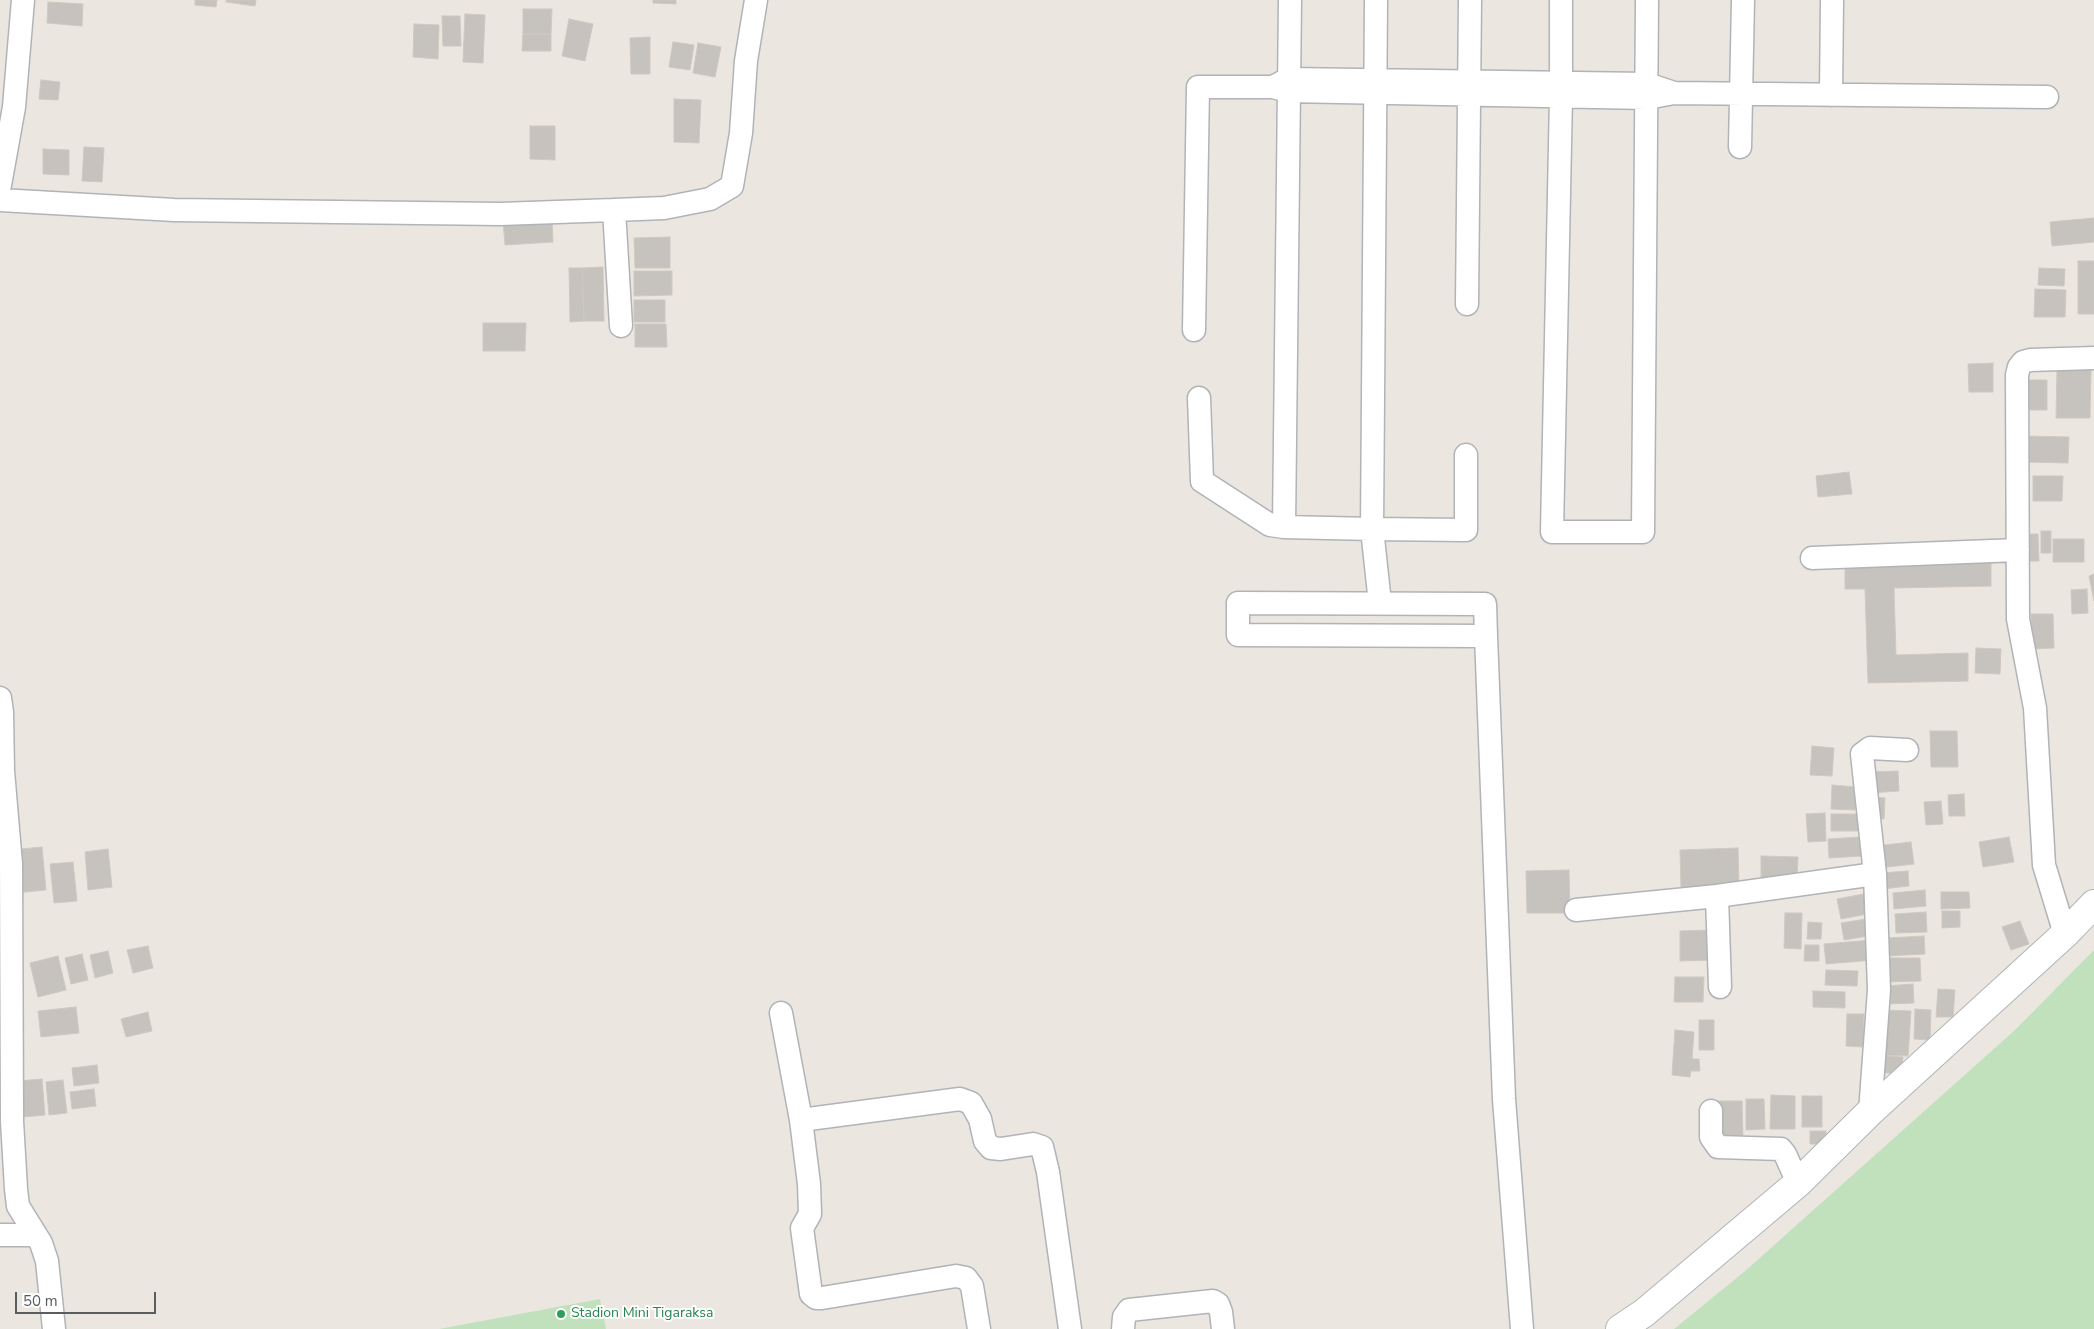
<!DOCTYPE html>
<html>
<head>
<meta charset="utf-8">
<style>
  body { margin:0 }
  #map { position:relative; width:2094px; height:1329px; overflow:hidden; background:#ebe7e0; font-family:"Nunito Sans",sans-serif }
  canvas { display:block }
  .scale { position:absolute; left:15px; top:1292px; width:141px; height:22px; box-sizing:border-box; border:2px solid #595d60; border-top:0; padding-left:6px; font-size:15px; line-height:18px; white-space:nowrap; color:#595d60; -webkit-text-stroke:4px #fff; paint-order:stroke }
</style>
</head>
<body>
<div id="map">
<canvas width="2094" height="1329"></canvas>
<div class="scale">50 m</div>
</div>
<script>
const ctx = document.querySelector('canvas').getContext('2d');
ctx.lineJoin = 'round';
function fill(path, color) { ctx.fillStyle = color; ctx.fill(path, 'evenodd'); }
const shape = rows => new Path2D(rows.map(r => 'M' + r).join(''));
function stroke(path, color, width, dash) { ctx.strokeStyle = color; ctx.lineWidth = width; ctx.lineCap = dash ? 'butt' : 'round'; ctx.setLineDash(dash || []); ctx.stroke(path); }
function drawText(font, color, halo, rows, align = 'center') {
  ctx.font = font + ' "Nunito Sans",sans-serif'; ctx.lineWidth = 4; ctx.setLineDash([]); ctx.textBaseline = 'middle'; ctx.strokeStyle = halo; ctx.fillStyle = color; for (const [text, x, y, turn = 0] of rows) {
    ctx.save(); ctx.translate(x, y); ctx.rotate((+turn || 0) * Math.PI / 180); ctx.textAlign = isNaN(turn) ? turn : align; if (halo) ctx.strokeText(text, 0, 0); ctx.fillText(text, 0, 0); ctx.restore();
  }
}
const green = shape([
  [2094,950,2094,1329,1674,1329,1744,1272,2015,1030],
  [600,1299,606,1329,439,1329]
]);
const building = shape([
  [195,0,217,0,216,7,195,5,195,0],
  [226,0,256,0,255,6,226,2,226,0],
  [653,0,676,0,676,4,653,3,653,0],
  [48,2,83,4,82,26,47,23,48,2],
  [523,9,552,9,551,34,523,34,523,9],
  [465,14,485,15,483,63,463,62,465,14],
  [442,16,460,16,461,46,443,46,442,16],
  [569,19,593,24,585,61,562,56,569,19],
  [414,24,439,25,438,59,413,57,414,24],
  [523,34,551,34,551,51,522,51,523,34],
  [650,37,650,74,631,74,630,38,650,37],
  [673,42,694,45,690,70,669,67,673,42],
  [698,43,721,47,715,77,693,73,698,43],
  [41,80,60,82,58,100,39,99,41,80],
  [674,99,701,100,699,143,674,142,674,99],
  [530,126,555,126,555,160,530,159,530,126],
  [84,147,104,148,102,182,82,181,84,147],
  [43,149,69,150,69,175,43,174,43,149],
  [2094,218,2094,242,2052,246,2050,222,2094,218],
  [552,219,553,242,505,245,503,222,552,219],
  [670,237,670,268,635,268,634,238,670,237],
  [2078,261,2094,261,2094,314,2078,314,2078,261],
  [603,267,604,321,584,321,582,268,603,267],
  [569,268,582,268,584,321,570,322,569,268],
  [2039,268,2065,269,2064,286,2038,285,2039,268],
  [634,271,672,271,672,295,634,296,634,271],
  [2035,289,2066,290,2065,317,2034,317,2035,289],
  [634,300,665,300,665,322,634,322,634,300],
  [483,323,526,323,525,351,483,351,483,323],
  [635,324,666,324,667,347,635,347,635,324],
  [1993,363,1993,392,1969,392,1968,364,1993,363],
  [2057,370,2091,370,2090,418,2056,418,2057,370],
  [2023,380,2047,380,2047,410,2023,410,2023,380],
  [2025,436,2069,437,2068,463,2024,462,2025,436],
  [1849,472,1852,494,1818,497,1816,476,1849,472],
  [2033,476,2063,476,2062,501,2033,501,2033,476],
  [2041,531,2051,531,2051,553,2041,553,2041,531],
  [2028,534,2038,534,2039,561,2028,561,2028,534],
  [2053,539,2084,539,2084,562,2053,562,2053,539],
  [1991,557,1991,586,1894,588,1896,655,1968,653,1968,681,1868,683,1865,589,1845,589,1845,560,1991,557],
  [2094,574,2094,601,2089,576,2094,574],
  [2087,589,2088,613,2072,614,2071,590,2087,589],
  [2031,614,2053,614,2054,648,2032,649,2031,614],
  [1976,648,2001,649,2000,674,1975,673,1976,648],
  [1930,731,1957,731,1958,767,1931,767,1930,731],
  [1812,746,1834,748,1832,776,1810,775,1812,746],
  [1898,771,1899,791,1870,793,1869,772,1898,771],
  [1832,785,1857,787,1855,810,1831,809,1832,785],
  [1964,794,1965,816,1949,816,1948,795,1964,794],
  [1872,797,1885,798,1884,819,1871,818,1872,797],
  [1941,801,1943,824,1926,825,1924,802,1941,801],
  [1825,813,1826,841,1808,842,1806,814,1825,813],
  [1831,814,1862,814,1862,831,1831,831,1831,814],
  [1861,837,1862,856,1829,858,1828,839,1861,837],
  [2009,837,2014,862,1983,867,1979,842,2009,837],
  [1911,842,1914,864,1879,868,1876,846,1911,842],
  [42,847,46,890,16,893,11,850,42,847],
  [1738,848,1739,886,1681,888,1680,850,1738,848],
  [108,849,112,887,88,890,85,852,108,849],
  [1761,856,1798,857,1797,880,1761,879,1761,856],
  [73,862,77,901,54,903,50,864,73,862],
  [1569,870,1570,913,1527,913,1526,871,1569,870],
  [1908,871,1909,886,1882,889,1880,873,1908,871],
  [1925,890,1926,906,1894,909,1893,893,1925,890],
  [1941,892,1969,892,1970,908,1941,909,1941,892],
  [1869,893,1873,913,1841,919,1837,899,1869,893],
  [1942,911,1960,911,1960,927,1942,928,1942,911],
  [1926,912,1927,932,1896,933,1895,914,1926,912],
  [1785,913,1802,913,1801,949,1784,948,1785,913],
  [1872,918,1874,935,1844,940,1841,923,1872,918],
  [2020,921,2029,944,2011,950,2002,927,2020,921],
  [1808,922,1822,923,1821,939,1807,939,1808,922],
  [1712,930,1713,960,1680,961,1680,931,1712,930],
  [1924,936,1925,954,1888,956,1887,938,1924,936],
  [1872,940,1874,960,1826,964,1824,944,1872,940],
  [1805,945,1819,945,1819,961,1804,961,1805,945],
  [148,946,153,968,133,973,127,950,148,946],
  [108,951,113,973,95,978,90,955,108,951],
  [82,954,88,980,71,984,65,958,82,954],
  [58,956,66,990,38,997,30,963,58,956],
  [1886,958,1920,958,1921,981,1886,982,1886,958],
  [1826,970,1858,971,1857,986,1825,985,1826,970],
  [1675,977,1704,977,1703,1002,1674,1002,1675,977],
  [1913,984,1914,1003,1886,1004,1885,986,1913,984],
  [1938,989,1955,990,1953,1017,1936,1017,1938,989],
  [1813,991,1845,992,1845,1008,1813,1007,1813,991],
  [76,1007,79,1033,41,1037,38,1011,76,1007],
  [1915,1009,1931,1010,1930,1040,1914,1039,1915,1009],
  [1885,1010,1911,1011,1908,1056,1883,1055,1885,1010],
  [148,1012,152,1031,126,1037,121,1019,148,1012],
  [1847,1014,1864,1014,1863,1047,1846,1046,1847,1014],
  [1699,1020,1714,1020,1714,1050,1699,1050,1699,1020],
  [1675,1030,1694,1032,1692,1059,1699,1059,1700,1071,1691,1071,1690,1077,1672,1075,1675,1030],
  [1876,1055,1903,1057,1901,1074,1875,1072,1876,1055],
  [97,1065,99,1083,74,1086,72,1068,97,1065],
  [42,1079,45,1115,23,1117,19,1081,42,1079],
  [63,1080,67,1113,49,1115,46,1082,63,1080],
  [94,1089,96,1106,72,1109,70,1092,94,1089],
  [1771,1095,1795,1096,1795,1129,1770,1129,1771,1095],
  [1802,1096,1822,1096,1822,1127,1802,1127,1802,1096],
  [1746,1099,1764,1099,1765,1129,1746,1130,1746,1099],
  [1715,1101,1742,1101,1743,1137,1715,1137,1715,1101],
  [1810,1131,1826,1131,1826,1144,1810,1144,1810,1131]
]);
const street = shape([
  [1290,0,1284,527,1372,529,1380,603],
  [1376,0,1372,529,1466,530,1466,455],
  [1561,83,1561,0],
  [1674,93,1647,84,1288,79,1273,87,1288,91,1647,98,1674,93,2047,97],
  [1831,95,1832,0],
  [1561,96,1552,532,1643,532,1647,0],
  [1740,147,1743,0],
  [0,185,14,107,23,0],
  [0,200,174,210,500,214,614,210,621,326],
  [614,210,664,208,710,199,732,186,741,133,746,61,756,0],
  [1467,304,1470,0],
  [1194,330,1198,87,1273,87],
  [1199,398,1202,481,1270,525,1284,527],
  [1812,558,2018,550],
  [1238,603,1485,604,1486,636,1238,635,1238,603],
  [1486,636,1504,1099,1522,1329],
  [0,698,2,712,3,771,11,864,12,1121,16,1189,18,1206,41,1243,47,1261,54,1329],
  [1717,896,1720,987],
  [1576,910,1717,896,1875,874],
  [2065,934,2044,865,2035,708,2018,619,2017,375,2019,367,2023,362,2030,360,2094,358],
  [781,1013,801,1120,809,1184,810,1214,802,1228,811,1294,816,1298,822,1298,956,1276,966,1278,972,1286,979,1329],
  [1711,1111,1711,1137,1718,1147,1781,1149,1785,1154,1798,1183],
  [1870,1112,1879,990,1875,874,1862,754,1870,748,1907,750],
  [801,1120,960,1099,971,1103,980,1119,985,1141,991,1148,1001,1149,1033,1144,1042,1147,1048,1172,1070,1329],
  [0,1235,35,1235],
  [1123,1329,1124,1317,1129,1310,1213,1301,1218,1304,1221,1312,1223,1329]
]);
const secondary = shape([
  [1620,1329,1644,1313,1798,1183,1870,1112,2065,934,2094,904]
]);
const markers = [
  [561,1314,5,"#2e9e5b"]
];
const leisureNames = [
  ["Stadion Mini Tigaraksa",571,1314]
];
fill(green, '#c1e1bd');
fill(building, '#c6c2bd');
stroke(building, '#cfc8bf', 1);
stroke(street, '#b1b3b7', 25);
stroke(secondary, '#b0b4b7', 30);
stroke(street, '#fff', 22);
stroke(secondary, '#fff', 28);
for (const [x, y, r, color] of markers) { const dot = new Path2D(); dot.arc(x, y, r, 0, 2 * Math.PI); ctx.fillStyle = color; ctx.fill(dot); stroke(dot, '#fff', 2); }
drawText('14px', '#27864d', '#fff', leisureNames, 'left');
</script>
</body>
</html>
